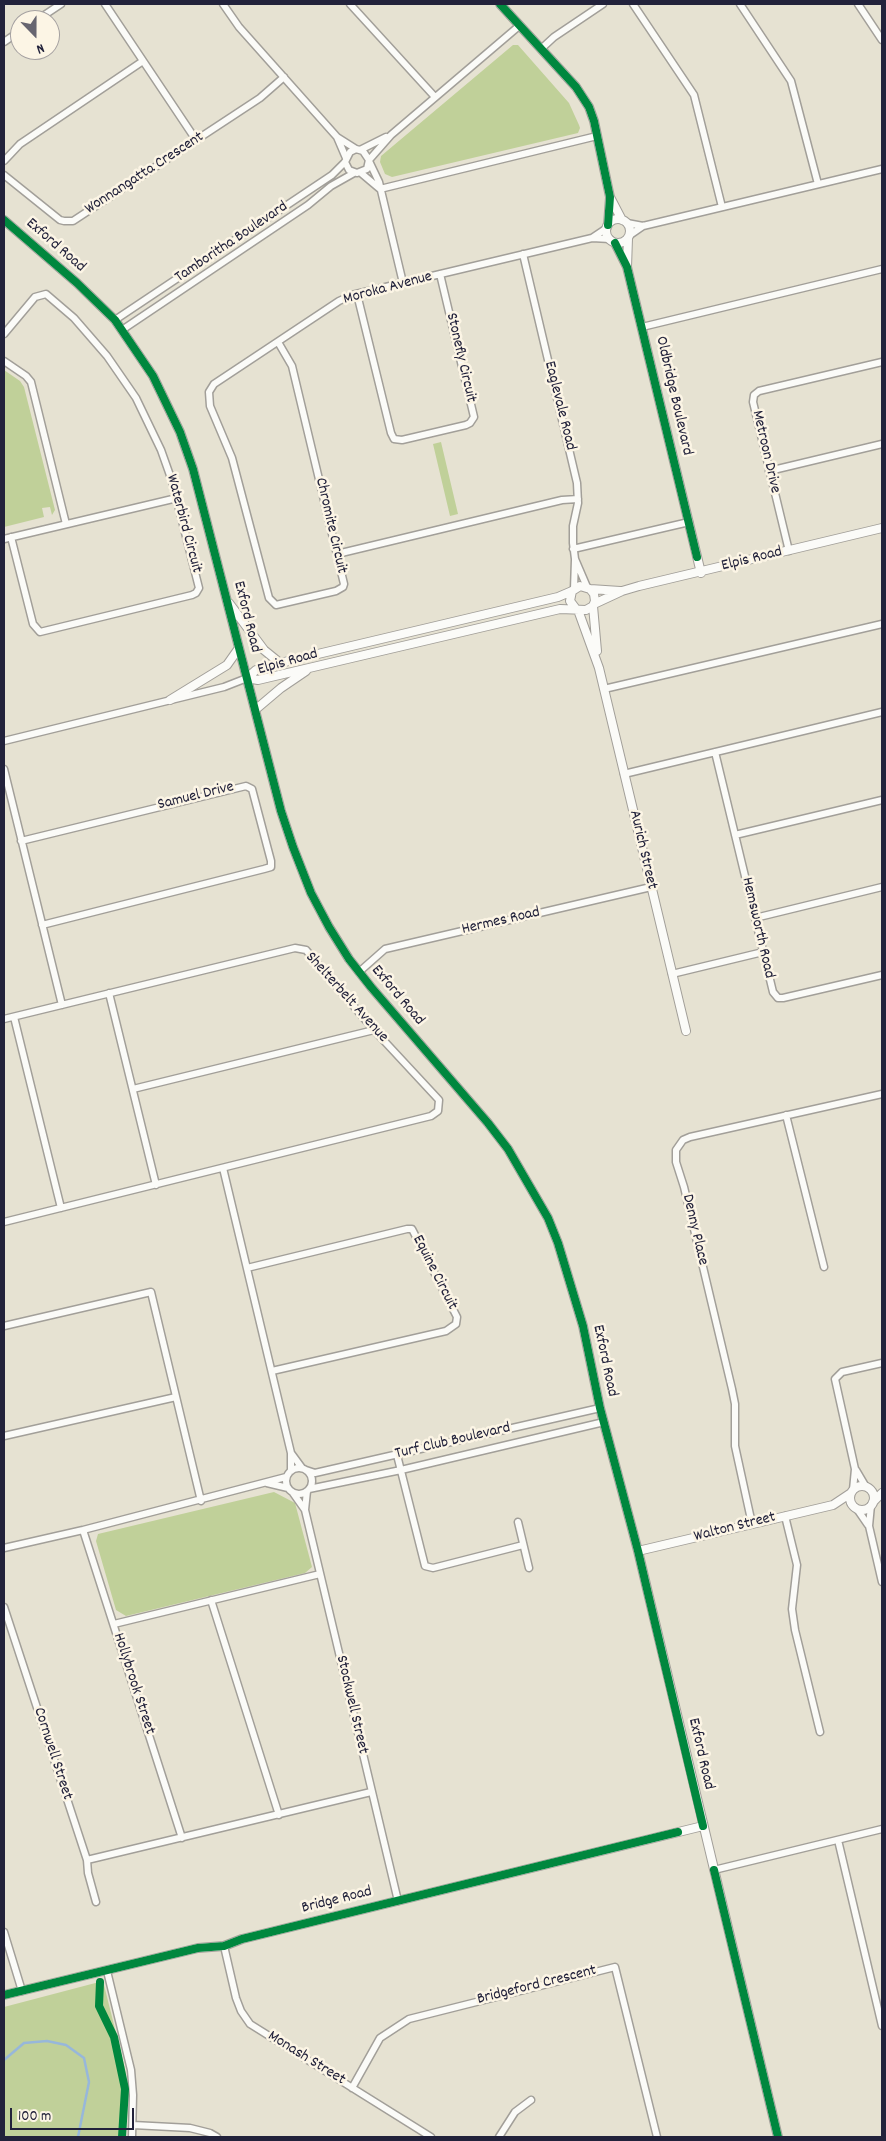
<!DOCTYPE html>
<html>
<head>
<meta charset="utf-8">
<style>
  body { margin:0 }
  #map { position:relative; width:886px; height:2141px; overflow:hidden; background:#e6e2d2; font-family:Dekko,sans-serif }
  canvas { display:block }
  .frame { position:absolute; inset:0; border:5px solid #22223b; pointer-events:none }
  .north { position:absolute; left:10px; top:10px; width:50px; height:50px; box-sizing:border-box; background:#fcf5e5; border:1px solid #a5a1a1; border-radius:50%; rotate:158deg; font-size:14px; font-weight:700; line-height:20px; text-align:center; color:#22223b }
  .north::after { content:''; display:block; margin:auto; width:18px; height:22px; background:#676570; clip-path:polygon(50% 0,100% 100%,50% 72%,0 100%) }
  .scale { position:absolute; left:10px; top:2108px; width:124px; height:22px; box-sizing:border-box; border:2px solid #22223b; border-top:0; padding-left:6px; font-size:15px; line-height:18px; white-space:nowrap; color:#22223b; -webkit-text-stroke:4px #fcf5e5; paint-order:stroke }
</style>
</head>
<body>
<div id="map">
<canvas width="886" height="2141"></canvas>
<div class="frame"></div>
<div class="north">N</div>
<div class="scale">100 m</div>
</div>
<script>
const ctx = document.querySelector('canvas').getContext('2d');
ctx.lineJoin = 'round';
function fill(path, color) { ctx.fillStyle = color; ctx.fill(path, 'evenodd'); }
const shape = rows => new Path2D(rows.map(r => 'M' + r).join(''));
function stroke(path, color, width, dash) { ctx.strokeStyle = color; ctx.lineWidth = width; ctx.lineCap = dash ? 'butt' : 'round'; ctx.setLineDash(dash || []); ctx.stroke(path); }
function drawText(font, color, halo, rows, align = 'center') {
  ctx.font = font + ' Dekko,sans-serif'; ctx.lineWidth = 5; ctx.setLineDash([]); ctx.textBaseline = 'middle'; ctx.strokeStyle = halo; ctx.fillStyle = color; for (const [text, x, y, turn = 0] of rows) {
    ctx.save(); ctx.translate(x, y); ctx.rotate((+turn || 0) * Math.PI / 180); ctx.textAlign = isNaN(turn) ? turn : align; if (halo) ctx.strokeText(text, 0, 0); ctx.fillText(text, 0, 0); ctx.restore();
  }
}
const green = shape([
  [513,45,518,45,569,103,579,125,580,128,578,133,392,177,385,174,380,162,381,156],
  [4,370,20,381,24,387,55,510,52,515,50,507,42,508,44,517,4,527],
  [441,442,458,514,450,516,433,444],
  [274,1492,295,1503,312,1567,305,1573,126,1616,116,1610,96,1541,98,1534],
  [103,1981,125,2069,127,2087,125,2137,4,2137,4,2007]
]);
const stream = shape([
  [4,2060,24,2043,47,2041,66,2045,84,2058,89,2082,78,2137]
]);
const minor = shape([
  [105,4,196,140],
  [223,4,239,27,337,137,346,158],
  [350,4,435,97],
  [633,4,694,95,722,207],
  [740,4,791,81,818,184],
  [858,4,882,40],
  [37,20,61,4],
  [4,42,20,31],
  [541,49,554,37,603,4],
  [337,137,356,149],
  [360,150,386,137],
  [369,160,391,135,519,26],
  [4,161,20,144,143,61],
  [369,161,379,182,403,283],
  [361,173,380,189],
  [4,175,60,220,64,221,73,221,260,98,284,77],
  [380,189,597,136],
  [627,223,643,226,882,169],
  [630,235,643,226],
  [592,238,607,228],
  [523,254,577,483,578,503,573,526,573,543,575,559,587,587],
  [357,294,391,433,394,439,402,440,466,425,470,423,474,417,440,274],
  [115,320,332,175,345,162,350,152,356,149,363,151,369,160,367,169,357,173,349,170,345,162],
  [642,327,882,269],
  [122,330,308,205,331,186,354,173],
  [4,334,35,297,46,294,74,318,107,356,136,398,161,450,172,481,199,588,196,593,192,595,40,632,33,624,11,537],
  [278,342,292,366,344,584,343,587,336,591,276,605,269,598,232,458,210,406,209,392,214,384,339,301,352,295,592,238,610,239],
  [4,361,26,376,31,382,66,524],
  [769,471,882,444],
  [4,539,177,498],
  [573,549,689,522],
  [789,551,753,402,754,395,759,391,882,362],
  [337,554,562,500,578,499],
  [574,589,575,560],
  [604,689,882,624],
  [4,741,224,687,247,678],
  [715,752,773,992,778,998,783,998,882,975],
  [4,769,62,1005],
  [624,774,882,712],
  [735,835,882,800],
  [21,841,246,786,252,789,271,861,271,867,264,869,42,925],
  [755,918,882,887],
  [359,972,385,949,651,887],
  [672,974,763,952],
  [109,993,156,1185],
  [14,1017,61,1208],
  [4,1019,295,948,306,950,374,1030,439,1100,438,1111,431,1116,4,1222],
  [133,1089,374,1030],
  [786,1115,824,1267],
  [223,1168,291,1453,291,1471],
  [247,1268,407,1229,412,1229,457,1317,456,1324,446,1331,272,1371],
  [4,1326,151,1292,201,1501],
  [4,1436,176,1397],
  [291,1453,302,1468],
  [397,1455,425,1566,433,1568,523,1545],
  '286 1481a13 13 0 1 1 26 0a13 13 0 1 1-26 0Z',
  [306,1470,315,1473,600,1408],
  [856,1470,866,1487],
  [267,1483,288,1488],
  [309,1489,401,1470,604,1422],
  [853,1490,855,1469,835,1379,842,1372,882,1363],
  [307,1491,305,1510,398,1901],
  [293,1493,305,1510],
  [871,1505,869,1526,882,1582],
  [857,1509,868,1525],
  [785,1516,797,1565,792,1609,795,1630,820,1732],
  [518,1522,529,1568],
  [752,1524,735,1446,735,1404,732,1389,684,1187,676,1162,676,1150,683,1140,690,1137,882,1094],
  [83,1530,182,1838],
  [4,1548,83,1530,286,1477],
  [211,1600,279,1815],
  [4,1607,87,1860,88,1873,96,1902],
  [114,1624,320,1574],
  [838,1840,882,2026],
  [87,1860,371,1792],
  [714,1870,882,1829],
  [4,1932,22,1991],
  [224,1946,236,1998,241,2011,250,2024,431,2137],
  [107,1971,131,2070,133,2095,132,2137],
  [352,2088,380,2038,409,2019,615,1967,657,2137],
  [133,2125,190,2128,210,2133,217,2137],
  [499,2137,515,2112,531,2100]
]);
const tertiary = shape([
  [500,4,576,87,589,107,594,121,610,197,608,225],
  [610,197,622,220],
  '606 231a12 12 0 1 1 24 0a12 12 0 1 1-24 0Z',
  [4,220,77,283,115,320,153,376,180,432,193,469,281,811,293,847,311,893,329,927,349,959,371,987,488,1123,508,1149,548,1218,558,1243,583,1326,600,1408,638,1551,778,2137],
  [615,243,627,267,701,573],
  [627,267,628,238],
  [590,589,620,591],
  [229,603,264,650,280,663],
  [594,604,622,591,639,586,882,528],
  [593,606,597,651],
  [578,610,599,668,686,1031],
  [247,678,258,680,560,609,586,610,593,606,595,601,594,594,590,589,580,586,572,591,570,601,576,609],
  [247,678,256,670,280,663,558,597,572,591],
  [170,700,227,665,239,648],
  [255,710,281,688,306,671],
  '850 1498a12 12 0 1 1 24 0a12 12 0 1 1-24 0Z',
  [873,1502,882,1493],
  [638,1551,833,1505,851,1493],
  [4,1995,198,1948,224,1946,242,1939,703,1826]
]);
const cycleway = shape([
  [500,4,576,87,589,107,594,121,610,197,608,225],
  [4,220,77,283,115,320,153,376,180,432,193,469,281,811,293,847,311,893,329,927,349,959,371,987,488,1123,508,1149,548,1218,558,1243,583,1326,600,1408,638,1551,703,1826],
  [615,243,627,267,697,557],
  [714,1870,778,2137],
  [100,1982,99,2006,114,2037,125,2089,122,2137],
  [4,1995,198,1948,224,1946,242,1939,678,1832]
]);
const streetNames = [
  ["Wonnangatta Crescent",145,174,-33],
  ["Tamboritha Boulevard",232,243,-34],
  ["Exford Road",55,246,41],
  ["Moroka Avenue",388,289,-15],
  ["Stonefly Circuit",460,358,77],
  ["Oldbridge Boulevard",673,396,77],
  ["Eaglevale Road",559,406,76],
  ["Metroon Drive",765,452,77],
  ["Waterbird Circuit",183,524,75],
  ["Chromite Circuit",330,526,77],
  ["Elpis Road",752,560,-14],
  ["Exford Road",246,617,76],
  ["Elpis Road",288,663,-16],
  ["Samuel Drive",196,797,-14],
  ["Aurich Street",642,850,77],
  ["Hermes Road",501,922,-13],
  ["Hemsworth Road",757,928,77],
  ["Exford Road",397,996,50],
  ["Shelterbelt Avenue",346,998,48],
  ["Denny Place",694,1230,77],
  ["Equine Circuit",434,1273,63],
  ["Exford Road",604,1361,78],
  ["Turf Club Boulevard",453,1442,-13],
  ["Walton Street",735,1528,-14],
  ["Hollybrook Street",133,1684,72],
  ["Stockwell Street",351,1705,77],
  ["Cornwell Street",52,1754,72],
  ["Exford Road",700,1754,77],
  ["Bridge Road",337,1901,-14],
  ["Bridgeford Crescent",537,1986,-14],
  ["Monash Street",306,2059,32]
];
fill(green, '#c0d099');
stroke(stream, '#97b7da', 2.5);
stroke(minor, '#a29f99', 9);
stroke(tertiary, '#a29f99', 10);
stroke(minor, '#fbfbf8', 6);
stroke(tertiary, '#fbfbf8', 8);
stroke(cycleway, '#00873e', 8);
drawText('16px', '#22223b', '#fcf5e5', streetNames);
</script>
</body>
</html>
